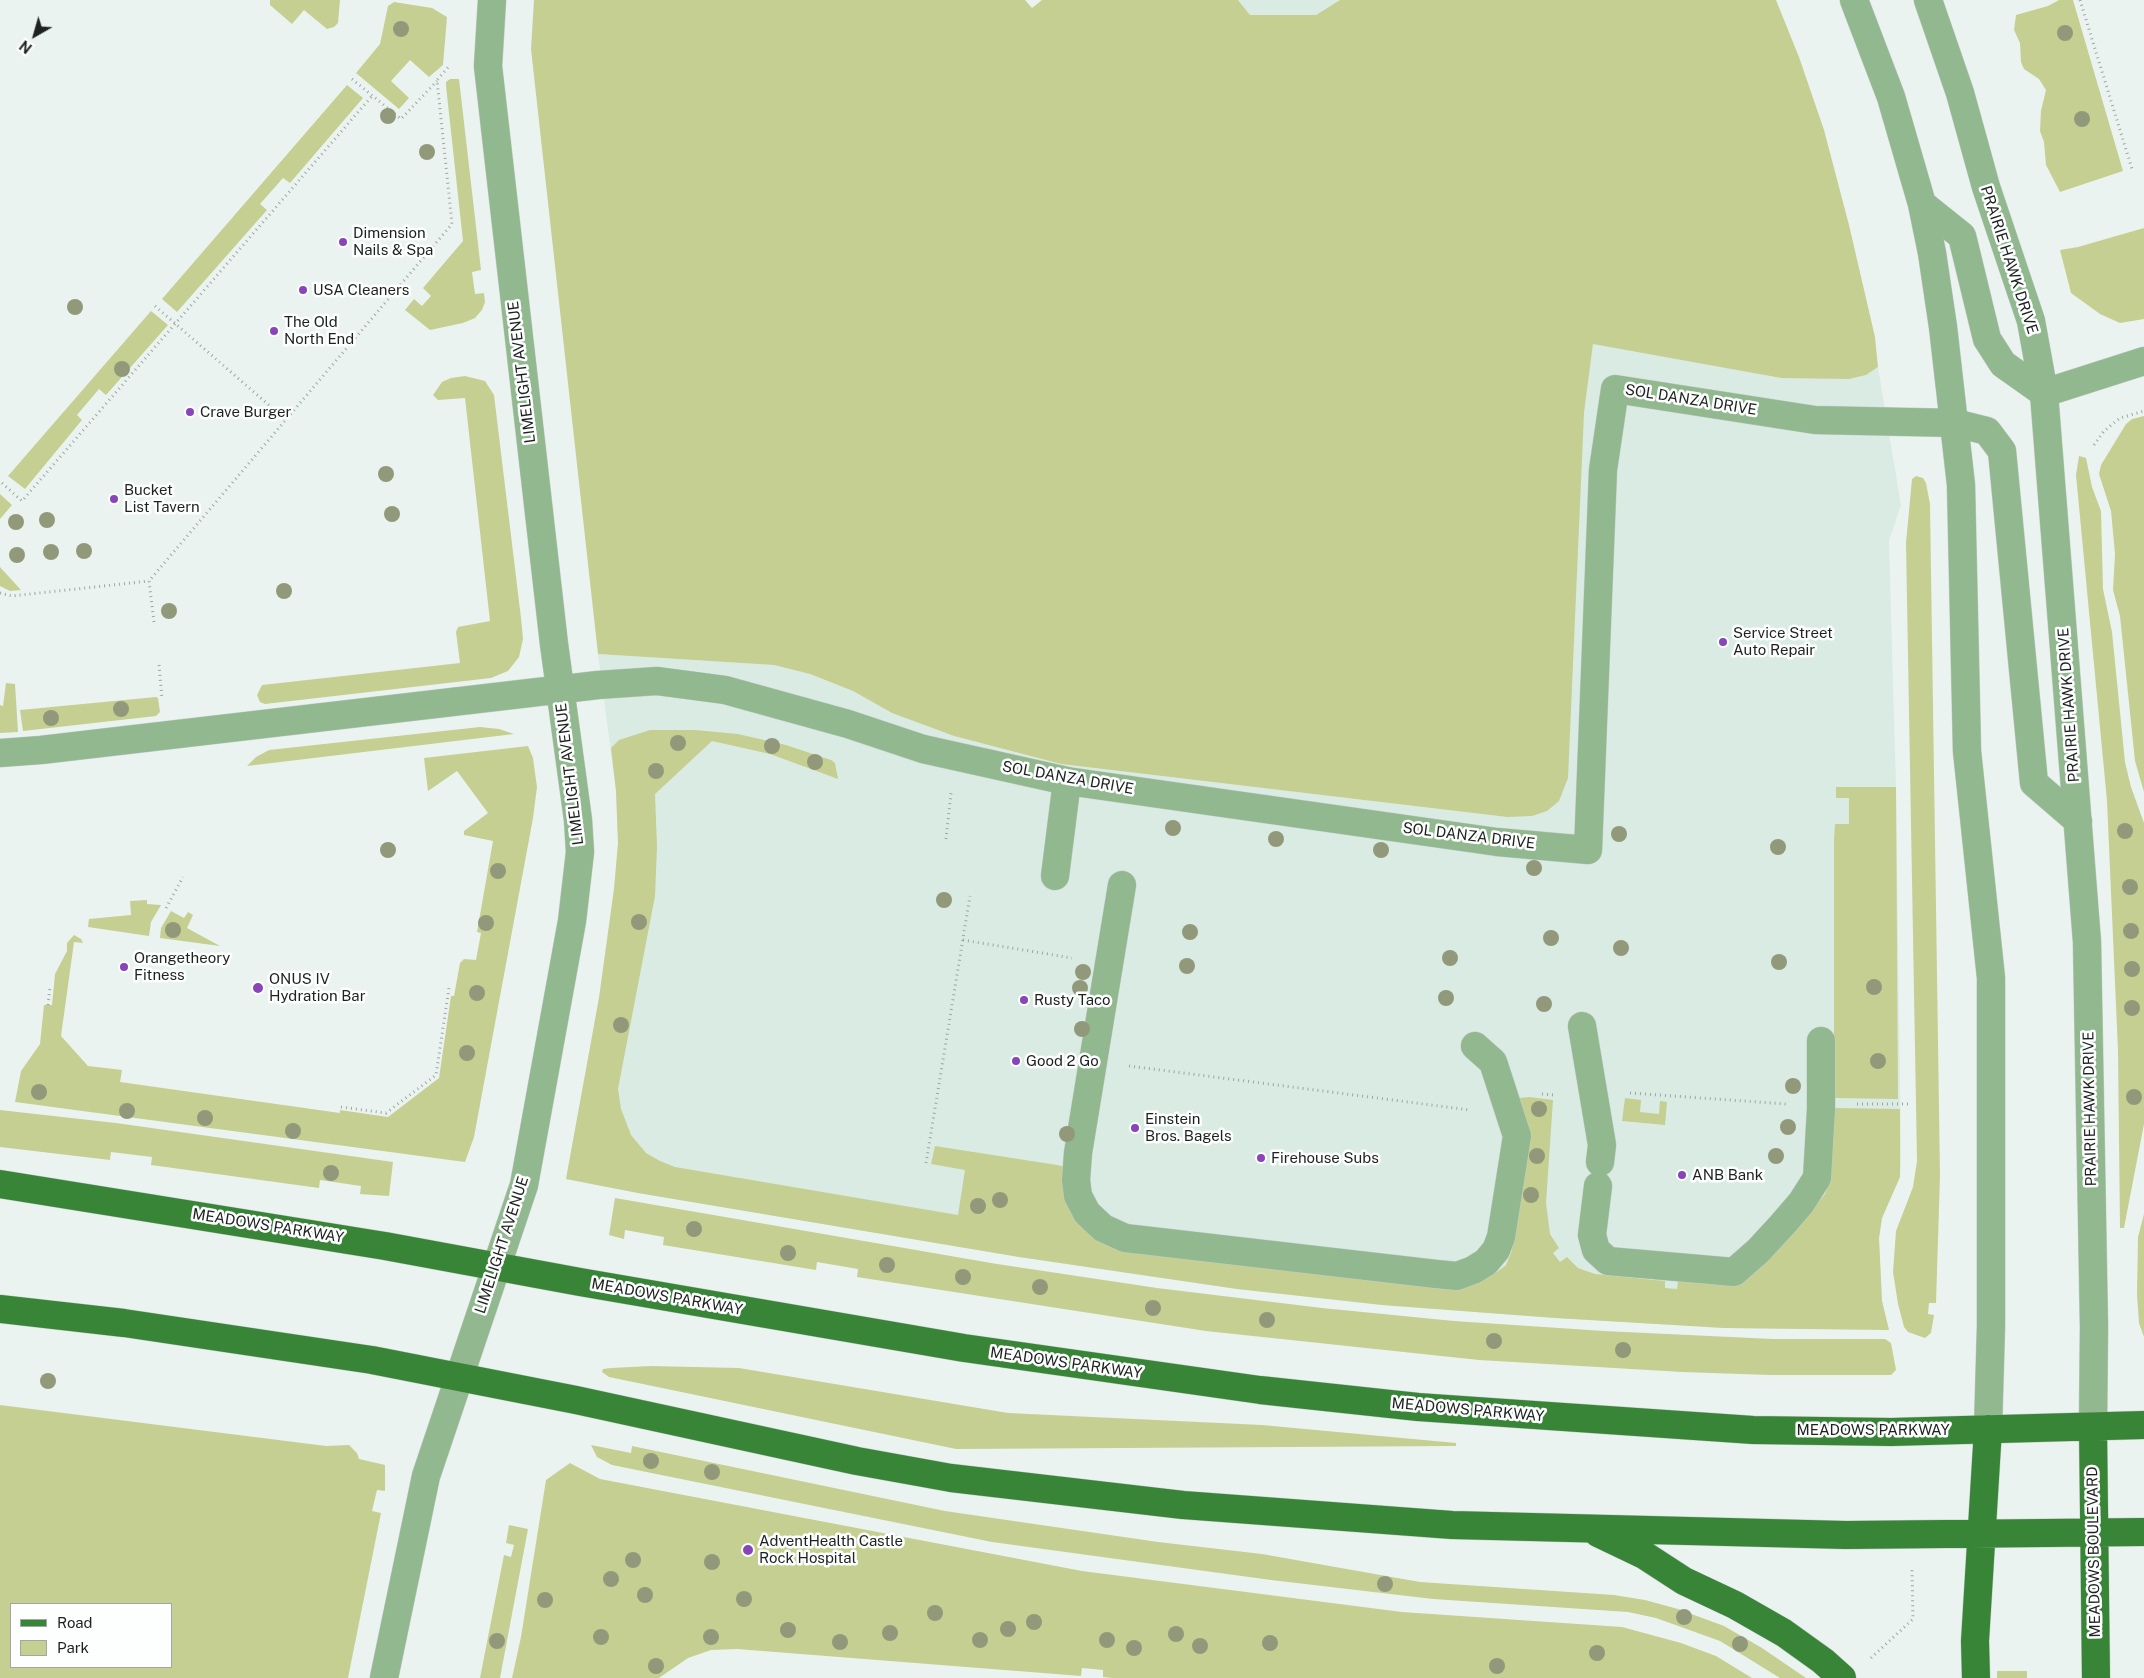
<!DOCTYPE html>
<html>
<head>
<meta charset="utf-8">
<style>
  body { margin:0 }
  #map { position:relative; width:2144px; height:1678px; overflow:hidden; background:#ebf3f0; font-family:"Public Sans",sans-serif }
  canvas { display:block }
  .legend { position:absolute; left:10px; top:1603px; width:162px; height:65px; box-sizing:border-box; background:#fdfffe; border:1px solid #a4a6a5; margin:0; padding:6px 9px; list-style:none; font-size:15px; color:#1e2120 }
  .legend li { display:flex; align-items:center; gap:10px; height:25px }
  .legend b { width:25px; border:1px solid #a4a6a5 }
  .north { position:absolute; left:10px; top:10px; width:50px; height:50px; -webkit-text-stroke:4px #fdfffe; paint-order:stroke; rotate:218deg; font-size:14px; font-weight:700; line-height:20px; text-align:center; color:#1e2120 }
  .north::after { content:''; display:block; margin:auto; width:18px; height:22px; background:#1e2120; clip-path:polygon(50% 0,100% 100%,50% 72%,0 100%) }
</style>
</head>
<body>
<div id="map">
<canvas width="2144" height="1678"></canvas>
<ul class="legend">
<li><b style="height:6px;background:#388537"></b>Road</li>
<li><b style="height:14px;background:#c5cf92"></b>Park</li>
</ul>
<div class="north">N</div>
</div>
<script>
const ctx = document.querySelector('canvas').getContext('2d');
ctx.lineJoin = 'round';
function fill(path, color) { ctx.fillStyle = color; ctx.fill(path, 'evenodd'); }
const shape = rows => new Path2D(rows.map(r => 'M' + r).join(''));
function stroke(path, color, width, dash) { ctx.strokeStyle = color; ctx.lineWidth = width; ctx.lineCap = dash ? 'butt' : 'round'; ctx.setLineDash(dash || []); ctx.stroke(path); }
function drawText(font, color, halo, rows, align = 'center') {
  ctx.font = font + ' "Public Sans",sans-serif'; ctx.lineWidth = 5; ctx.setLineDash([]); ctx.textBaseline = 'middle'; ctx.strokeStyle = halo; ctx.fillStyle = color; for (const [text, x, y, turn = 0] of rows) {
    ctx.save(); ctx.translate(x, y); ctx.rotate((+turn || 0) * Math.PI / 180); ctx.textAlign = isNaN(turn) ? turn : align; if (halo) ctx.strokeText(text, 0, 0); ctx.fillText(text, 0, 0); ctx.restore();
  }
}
const built = shape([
  [1238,0,1340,0,1316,15,1250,15],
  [1593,343,1781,378,1866,375,1878,367,1901,505,1889,541,1896,787,1901,1161,1900,1177,1882,1218,1879,1238,1882,1301,1889,1330,1724,1328,1555,1318,1382,1305,1237,1289,1019,1257,638,1193,566,1179,599,997,614,889,618,843,616,791,598,654,774,665,810,674,853,691,892,713,954,736,1061,764,1507,817,1584,413]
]);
const green = shape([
  [270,0,340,0,338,23,334,27,327,29,304,10,292,24,270,5],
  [534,0,1025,0,1032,8,1042,0,1238,0,1250,15,1316,15,1340,0,1776,0,1799,57,1824,130,1849,225,1875,337,1878,367,1866,375,1849,379,1781,378,1593,344,1584,413,1568,778,1559,801,1547,811,1532,816,1507,817,1061,764,954,736,892,713,853,691,810,674,774,665,598,654,531,49],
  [2059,0,2073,0,2123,171,2060,192,2046,165,2044,142,2040,131,2041,111,2046,90,2039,79,2024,69,2021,62,2020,43,2014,30,2016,15,2048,6],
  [394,2,432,8,447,17,443,65,429,77,410,60,391,81,409,98,399,109,356,73,380,44,388,6],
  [450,79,459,79,481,270,472,272,475,294,484,293,485,302,482,310,475,318,463,323,430,330,405,310,414,299,422,306,431,296,423,288,463,241,446,86,446,82],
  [347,85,363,98,290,183,283,178,260,204,267,210,177,312,162,299],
  [2144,228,2144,319,2120,323,2100,314,2071,293,2060,250,2078,247],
  [151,311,168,325,106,395,99,389,77,415,82,420,25,489,8,476],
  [465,376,485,381,494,395,521,618,523,639,519,657,508,671,491,678,265,704,260,702,257,695,262,685,460,663,456,632,458,627,490,621,465,398,438,400,433,395,442,382,451,378],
  [2144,416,2144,792,2135,761,2120,616,2113,590,2115,554,2111,511,2099,474,2101,465,2126,424,2132,419],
  [2079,456,2086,458,2092,487,2101,511,2103,589,2112,632,2125,762,2131,787,2144,823,2144,1124,2124,1228,2120,1228,2118,1051,2107,801,2076,475],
  [1916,476,1923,478,1926,483,1930,504,1940,1176,1936,1303,1929,1303,1928,1314,1934,1315,1931,1333,1925,1338,1908,1332,1904,1327,1898,1304,1893,1272,1896,1231,1913,1187,1917,1161,1906,543,1912,479],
  [0,494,12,505,0,519],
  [0,567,21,590,10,591,0,586],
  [6,683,15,684,18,732,0,733,0,705,3,706],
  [156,697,158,698,160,712,156,716,23,731,20,710],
  [480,727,499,729,514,734,247,766,256,757,269,750],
  [650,730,695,730,738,734,786,745,831,760,835,763,838,779,770,754,712,741,655,794,657,847,655,896,618,1089,621,1109,631,1135,646,1153,660,1161,675,1167,958,1215,965,1170,931,1164,935,1146,1057,1165,1066,1167,1068,1202,1181,1256,1443,1289,1457,1288,1497,1272,1506,1265,1512,1250,1527,1127,1519,1098,1529,1097,1553,1100,1546,1203,1550,1234,1559,1248,1553,1253,1560,1262,1567,1257,1578,1268,1595,1274,1665,1281,1665,1288,1677,1289,1678,1281,1731,1284,1811,1211,1825,1194,1830,1181,1832,1156,1832,1108,1900,1109,1900,1177,1882,1218,1879,1238,1882,1301,1889,1330,1724,1328,1555,1318,1382,1305,1237,1289,1019,1257,638,1193,566,1179,599,998,614,889,618,843,616,791,611,748,619,740],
  [528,746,533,758,537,787,533,818,474,1137,465,1162,15,1102,21,1071,40,1044,44,1005,52,1005,55,974,67,951,67,943,74,935,81,939,83,943,74,942,61,1036,88,1066,122,1070,120,1082,340,1113,340,1110,388,1117,439,1078,451,996,454,996,460,963,464,959,476,960,481,933,477,932,493,841,464,835,464,831,488,813,457,771,428,791,424,758],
  [1836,787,1896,787,1898,1099,1834,1098,1834,840,1835,824,1849,824,1849,798,1836,798],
  [147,900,147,904,161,905,151,922,149,936,88,927,89,919,131,915,130,901],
  [171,911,184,918,188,912,193,915,187,928,220,946,160,938,161,928],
  [1625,1098,1641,1100,1640,1112,1659,1114,1660,1101,1667,1102,1665,1125,1622,1121],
  [0,1110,116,1123,393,1162,389,1196,360,1194,361,1186,320,1180,319,1188,151,1165,152,1157,111,1152,110,1160,0,1147],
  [615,1198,997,1264,1157,1288,1322,1308,1454,1321,1604,1331,1773,1339,1885,1339,1891,1343,1896,1370,1891,1375,1770,1375,1682,1372,1479,1360,1206,1331,857,1277,858,1269,817,1262,816,1270,663,1245,664,1237,625,1230,624,1239,609,1235],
  [2144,1214,2144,1337,2139,1323,2137,1294,2138,1237],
  [651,1366,739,1368,1008,1413,1262,1425,1456,1443,1456,1446,956,1449,609,1377,602,1372,603,1369,611,1368],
  [0,1405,326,1446,349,1445,357,1453,359,1459,385,1465,385,1491,377,1490,372,1511,381,1513,348,1678,0,1678],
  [11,1604,171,1604,171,1667,11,1667],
  [591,1445,631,1453,632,1446,945,1511,1158,1542,1262,1554,1420,1582,1614,1595,1645,1600,1678,1609,1724,1626,1762,1648,1806,1678,1780,1678,1720,1641,1656,1618,1628,1612,1433,1599,1271,1580,992,1542,612,1465,597,1457],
  [570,1463,600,1479,1082,1571,1402,1612,1622,1627,1681,1643,1716,1656,1752,1678,1112,1678,1103,1677,1103,1670,1082,1668,1081,1676,737,1649,711,1650,688,1658,659,1678,512,1678,521,1637,546,1480],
  [509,1525,528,1529,509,1630,500,1678,480,1678,504,1555,511,1557,514,1545,506,1543],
  [1997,1671,2027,1671,2027,1678,1997,1678]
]);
const path = shape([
  [2080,0,2132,169],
  [352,79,401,119,437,81],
  [155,306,286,420],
  [2094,445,2104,431,2120,418,2144,411],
  [2,483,22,501,372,96],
  [0,593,12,596,149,581],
  [154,622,149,581,452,224,437,80,450,65],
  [159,665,162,699],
  [946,839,951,793],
  [166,908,183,877],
  [963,940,1072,958],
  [48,1005,50,987],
  [1129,1066,1470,1110],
  [1630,1093,1786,1104],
  [1542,1094,1554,1095],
  [1857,1104,1909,1104],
  [341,1107,386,1113,436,1075,449,988],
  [926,1163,970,896],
  [1871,1658,1913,1619,1912,1570]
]);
const minor = shape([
  [1854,0,1891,97,1922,204,1932,253,1943,327,1961,485,1967,751,1991,978,1991,1326,1988,1429],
  [1928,0,1960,93,1986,187,2031,321,2044,393,2087,942,2094,1327,2093,1427],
  [1922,204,1962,236,1987,339,2003,364,2044,393],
  [2044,393,2144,361],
  [0,753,41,750,598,685,657,681,725,690,848,724,923,749,1067,781,1497,842,1588,850,1603,470,1615,389,1815,420,1955,423,1987,431,2002,451,2034,783,2078,821],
  [1055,876,1067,781],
  [1122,885,1078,1153,1076,1180,1078,1196,1087,1213,1103,1228,1125,1238,1436,1274,1457,1276,1473,1270,1486,1262,1496,1250,1501,1237,1517,1136,1493,1062,1475,1046],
  [1582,1026,1602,1145,1600,1162],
  [1598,1186,1592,1235,1596,1250,1608,1261,1734,1272,1758,1251,1782,1225,1801,1203,1817,1178,1821,1109,1821,1041],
  [384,1678,426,1476,524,1185,572,921,580,852,578,820,554,644,488,66,492,0]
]);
const major = shape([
  [0,1184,385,1246,580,1282,964,1348,1260,1390,1418,1407,1753,1430,1891,1432,2144,1425],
  [0,1309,124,1323,372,1360,576,1400,857,1461,951,1478,1183,1505,1452,1525,1846,1535,2144,1532],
  [2093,1427,2096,1678],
  [1598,1533,1644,1555,1684,1581,1735,1605,1784,1633,1823,1661,1842,1678],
  [1976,1678,1975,1641,1988,1429]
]);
const trees = [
  [401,29],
  [2065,33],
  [388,116],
  [2082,119],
  [427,152],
  [75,307],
  [122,369],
  [386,474],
  [392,514],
  [47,520],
  [16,522],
  [84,551],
  [51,552],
  [17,555],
  [284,591],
  [169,611],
  [121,709],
  [51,718],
  [678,743],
  [772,746],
  [815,762],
  [656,771],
  [1173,828],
  [2125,831],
  [1619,834],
  [1276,839],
  [1778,847],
  [388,850],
  [1381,850],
  [1534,868],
  [498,871],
  [2130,887],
  [944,900],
  [639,922],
  [486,923],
  [173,930],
  [2131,931],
  [1190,932],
  [1551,938],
  [1621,948],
  [1450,958],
  [1779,962],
  [1187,966],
  [2132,969],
  [1083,972],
  [1874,987],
  [1080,988],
  [477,993],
  [1446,998],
  [1544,1004],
  [2132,1008],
  [621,1025],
  [1082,1029],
  [467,1053],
  [1878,1061],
  [1793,1086],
  [39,1092],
  [2134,1097],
  [1539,1109],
  [127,1111],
  [205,1118],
  [1788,1127],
  [293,1131],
  [1067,1134],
  [1537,1156],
  [1776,1156],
  [331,1173],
  [1531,1195],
  [1000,1200],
  [978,1206],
  [694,1229],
  [788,1253],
  [887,1265],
  [963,1277],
  [1040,1287],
  [1153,1308],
  [1267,1320],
  [1494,1341],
  [1623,1350],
  [48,1381],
  [651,1461],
  [712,1472],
  [633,1560],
  [712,1562],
  [611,1579],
  [1385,1584],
  [645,1595],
  [744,1599],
  [545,1600],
  [935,1613],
  [1684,1617],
  [1034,1622],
  [1008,1629],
  [788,1630],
  [890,1633],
  [1176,1634],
  [601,1637],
  [711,1637],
  [980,1640],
  [1107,1640],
  [497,1641],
  [840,1642],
  [1270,1643],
  [1740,1644],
  [1200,1646],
  [1134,1648],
  [1597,1653],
  [656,1666],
  [1497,1666]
];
const markers = [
  [343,242,5,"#8844b8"],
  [303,290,5,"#8844b8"],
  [274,331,5,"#8844b8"],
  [190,412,5,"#8844b8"],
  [114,499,5,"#8844b8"],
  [1723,642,5,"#8844b8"],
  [124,967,5,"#8844b8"],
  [258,988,6,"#8844b8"],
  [1024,1000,5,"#8844b8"],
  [1016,1061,5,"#8844b8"],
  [1135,1128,5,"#8844b8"],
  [1261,1158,5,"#8844b8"],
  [1682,1175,5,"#8844b8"],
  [748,1550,6,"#8844b8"]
];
const poiNames = [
  ["Dimension",353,233],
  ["Nails & Spa",353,250],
  ["USA Cleaners",313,290],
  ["The Old",284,322],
  ["North End",284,339],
  ["Crave Burger",200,412],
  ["Bucket",124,490],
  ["List Tavern",124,507],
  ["Service Street",1733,633],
  ["Auto Repair",1733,650],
  ["Orangetheory",134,958],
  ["Fitness",134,975],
  ["ONUS IV",269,979],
  ["Hydration Bar",269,996],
  ["Rusty Taco",1034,1000],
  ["Good 2 Go",1026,1061],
  ["Einstein",1145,1119],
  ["Bros. Bagels",1145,1136],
  ["Firehouse Subs",1271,1158],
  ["ANB Bank",1692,1175],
  ["AdventHealth Castle",759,1541],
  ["Rock Hospital",759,1558]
];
const streetNames = [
  ["PRAIRIE HAWK DRIVE",2009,260,72],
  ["LIMELIGHT AVENUE",522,372,-97],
  ["SOL DANZA DRIVE",1691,400,9],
  ["PRAIRIE HAWK DRIVE",2069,705,-94],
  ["LIMELIGHT AVENUE",570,774,-97],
  ["SOL DANZA DRIVE",1068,778,10],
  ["SOL DANZA DRIVE",1469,836,7],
  ["PRAIRIE HAWK DRIVE",2090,1109,-91],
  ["MEADOWS PARKWAY",268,1226,9],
  ["LIMELIGHT AVENUE",502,1245,-72],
  ["MEADOWS PARKWAY",667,1297,10],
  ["MEADOWS PARKWAY",1066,1363,8],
  ["MEADOWS PARKWAY",1468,1410,5],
  ["MEADOWS PARKWAY",1873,1430],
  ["MEADOWS BOULEVARD",2094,1552,-91]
];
fill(built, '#daebe4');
fill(green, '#c5cf92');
stroke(minor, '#c6cdcb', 29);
stroke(major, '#c6cdcb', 29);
stroke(path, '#9fa5a3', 3, [1, 4]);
stroke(minor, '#91b88e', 28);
stroke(major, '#388537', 28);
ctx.fillStyle = '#92997a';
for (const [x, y] of trees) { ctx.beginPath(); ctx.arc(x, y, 8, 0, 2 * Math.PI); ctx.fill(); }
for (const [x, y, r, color] of markers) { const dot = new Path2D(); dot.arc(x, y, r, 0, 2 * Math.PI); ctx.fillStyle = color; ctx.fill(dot); stroke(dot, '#fdfffe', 2); }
drawText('15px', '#1e2120', '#fdfffe', poiNames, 'left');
drawText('15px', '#1e2120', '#fdfffe', streetNames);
</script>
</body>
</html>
